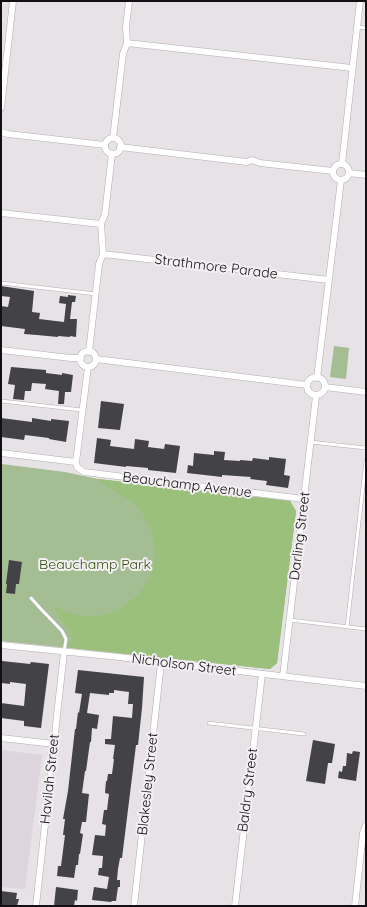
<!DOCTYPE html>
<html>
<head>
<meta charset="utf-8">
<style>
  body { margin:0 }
  #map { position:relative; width:367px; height:907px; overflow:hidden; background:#e6e2e6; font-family:Quicksand,sans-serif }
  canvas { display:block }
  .frame { position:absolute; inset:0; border:2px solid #121012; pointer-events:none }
</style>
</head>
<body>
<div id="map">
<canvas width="367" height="907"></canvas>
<div class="frame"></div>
</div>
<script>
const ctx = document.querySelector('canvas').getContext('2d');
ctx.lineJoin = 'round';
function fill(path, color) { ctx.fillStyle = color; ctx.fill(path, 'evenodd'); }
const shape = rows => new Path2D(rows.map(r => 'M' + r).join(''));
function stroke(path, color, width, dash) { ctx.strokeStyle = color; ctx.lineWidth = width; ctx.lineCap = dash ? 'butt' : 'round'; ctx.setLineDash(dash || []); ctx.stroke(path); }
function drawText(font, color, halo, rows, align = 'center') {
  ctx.font = font + ' Quicksand,sans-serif'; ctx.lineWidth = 4; ctx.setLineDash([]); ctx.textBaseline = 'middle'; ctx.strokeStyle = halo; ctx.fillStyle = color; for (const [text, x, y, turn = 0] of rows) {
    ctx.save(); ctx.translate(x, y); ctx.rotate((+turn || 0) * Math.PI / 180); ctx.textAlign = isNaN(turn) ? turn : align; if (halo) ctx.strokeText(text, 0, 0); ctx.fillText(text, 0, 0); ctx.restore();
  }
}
const built = shape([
  [1,750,42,755,25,889,1,887]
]);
const green = shape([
  [334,346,349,348,346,379,330,377],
  [2,464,65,472,98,479,290,501,296,511,277,663,270,669,1,641,1,479]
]);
const forest = shape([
  [98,479,290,501,296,511,277,663,270,669,63,647,72,640,71,634,53,607,56,607,66,612,82,616,97,616,111,613,118,610,136,597,145,586,152,572,155,558,154,543,150,526,141,511,131,501,112,490]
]);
const building = shape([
  [1,286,34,291,32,312,40,313,39,319,64,322,66,304,59,303,60,296,68,297,68,295,76,296,75,302,72,302,70,319,77,319,76,337,70,336,70,337,58,336,58,337,37,335,24,334,25,329,1,326,1,306,8,307,10,297,1,296],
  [11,367,46,370,46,373,62,375,62,373,73,375,71,392,65,392,64,404,58,404,59,391,45,389,46,384,32,383,31,391,25,391,24,400,13,399,15,385,8,384],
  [101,401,124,404,120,430,98,428],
  [1,418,32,422,32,418,51,421,51,419,69,421,66,442,49,439,49,438,25,435,24,440,1,437],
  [97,438,111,440,110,446,134,449,135,439,149,441,148,447,164,449,165,444,180,446,176,473,148,470,148,468,126,466,126,467,94,463],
  [214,451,225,452,224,460,240,461,240,460,252,461,253,458,269,460,269,457,286,459,284,475,290,476,288,488,266,485,267,481,250,479,251,477,222,475,222,477,187,473,188,465,193,466,194,453,214,455],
  [9,560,22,562,19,584,16,584,15,594,6,593,7,584,6,584],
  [2,661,30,664,31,662,49,664,41,728,24,726,24,721,1,718,1,703,24,706,26,684,10,682,10,684,1,683],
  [78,670,144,677,142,708,138,745,136,745,122,858,120,858,118,869,117,880,120,880,120,887,118,887,116,901,112,901,111,902,92,900,94,887,107,889,109,877,98,875,99,868,102,868,103,856,92,855,95,835,105,836,106,825,102,824,104,810,107,810,109,794,105,793,106,781,107,781,108,774,112,774,114,759,113,759,115,745,105,744,105,739,111,739,113,716,132,718,133,704,128,704,129,692,114,690,114,693,109,693,109,695,90,693,87,713,99,715,97,729,92,728,91,742,90,742,86,771,85,771,82,793,89,794,86,822,82,822,80,833,83,834,80,854,79,854,78,865,76,865,74,878,57,876,58,866,61,866,65,835,63,835,65,819,63,819,68,791,75,729,76,729,78,712,79,713,82,694,75,693],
  [313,740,335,744,332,763,328,763,325,784,306,781],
  [353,751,360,752,356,781,338,778,339,771,342,772,343,766,346,766,347,753,352,754],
  [56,887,78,890,77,901,75,900,74,906,54,906],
  [1,891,17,893,16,899,19,899,17,906,1,906]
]);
const lane = shape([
  [357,27,366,28],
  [1,283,96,294],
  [1,401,82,410],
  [310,442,366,448],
  [31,598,40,608,62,631,66,639,64,652],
  [290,620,366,629],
  [347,627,366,460],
  [209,723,304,734]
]);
const street = shape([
  [127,43,352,68],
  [1,108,13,1],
  [1,132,8,134,105,145],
  [113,138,123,54,127,43,126,27,129,1],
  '105 146a8 8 0 1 1 16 0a8 8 0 1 1-16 0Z',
  [120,147,247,162,252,160,260,163,333,171],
  '333 172a8 8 0 1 1 16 0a8 8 0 1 1-16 0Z',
  [342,164,360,1],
  [349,173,366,175],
  [1,213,101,224],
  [103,254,329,280],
  [1,350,71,358,81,358],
  '80 359a8 8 0 1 1 16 0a8 8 0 1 1-16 0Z',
  [89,352,99,264,103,254,101,224,105,214,112,154],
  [96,359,307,385],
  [88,367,76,462,77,467,84,472,304,499],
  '307 386a9 9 0 1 1 18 0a9 9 0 1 1-18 0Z',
  [317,378,341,180],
  [325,387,366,392],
  [1,453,76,462],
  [1,645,119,657,366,686],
  [283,676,316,396],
  [1,738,54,744],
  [36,906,64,652],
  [134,906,161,663],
  [235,906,262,674],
  [355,906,363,833,366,825]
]);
const streetNames = [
  ["Strathmore Parade",216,267,7],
  ["Beauchamp Avenue",187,485,7],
  ["Darling Street",300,536,-83],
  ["Nicholson Street",184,665,7],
  ["Havilah Street",50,779,-84],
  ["Blakesley Street",148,784,-84],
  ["Baldry Street",248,790,-83]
];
const parkNames = [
  ["Beauchamp Park",95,565]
];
fill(built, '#ddd4de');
fill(green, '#a5bd93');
fill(forest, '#9ac07c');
fill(building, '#424247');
stroke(lane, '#b0adb1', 4);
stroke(street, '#b0adb1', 7);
stroke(lane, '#fff', 3);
stroke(street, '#fff', 6);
drawText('14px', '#121012', '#f3eff3', streetNames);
drawText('14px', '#2f5105', '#f3eff3', parkNames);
</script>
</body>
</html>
